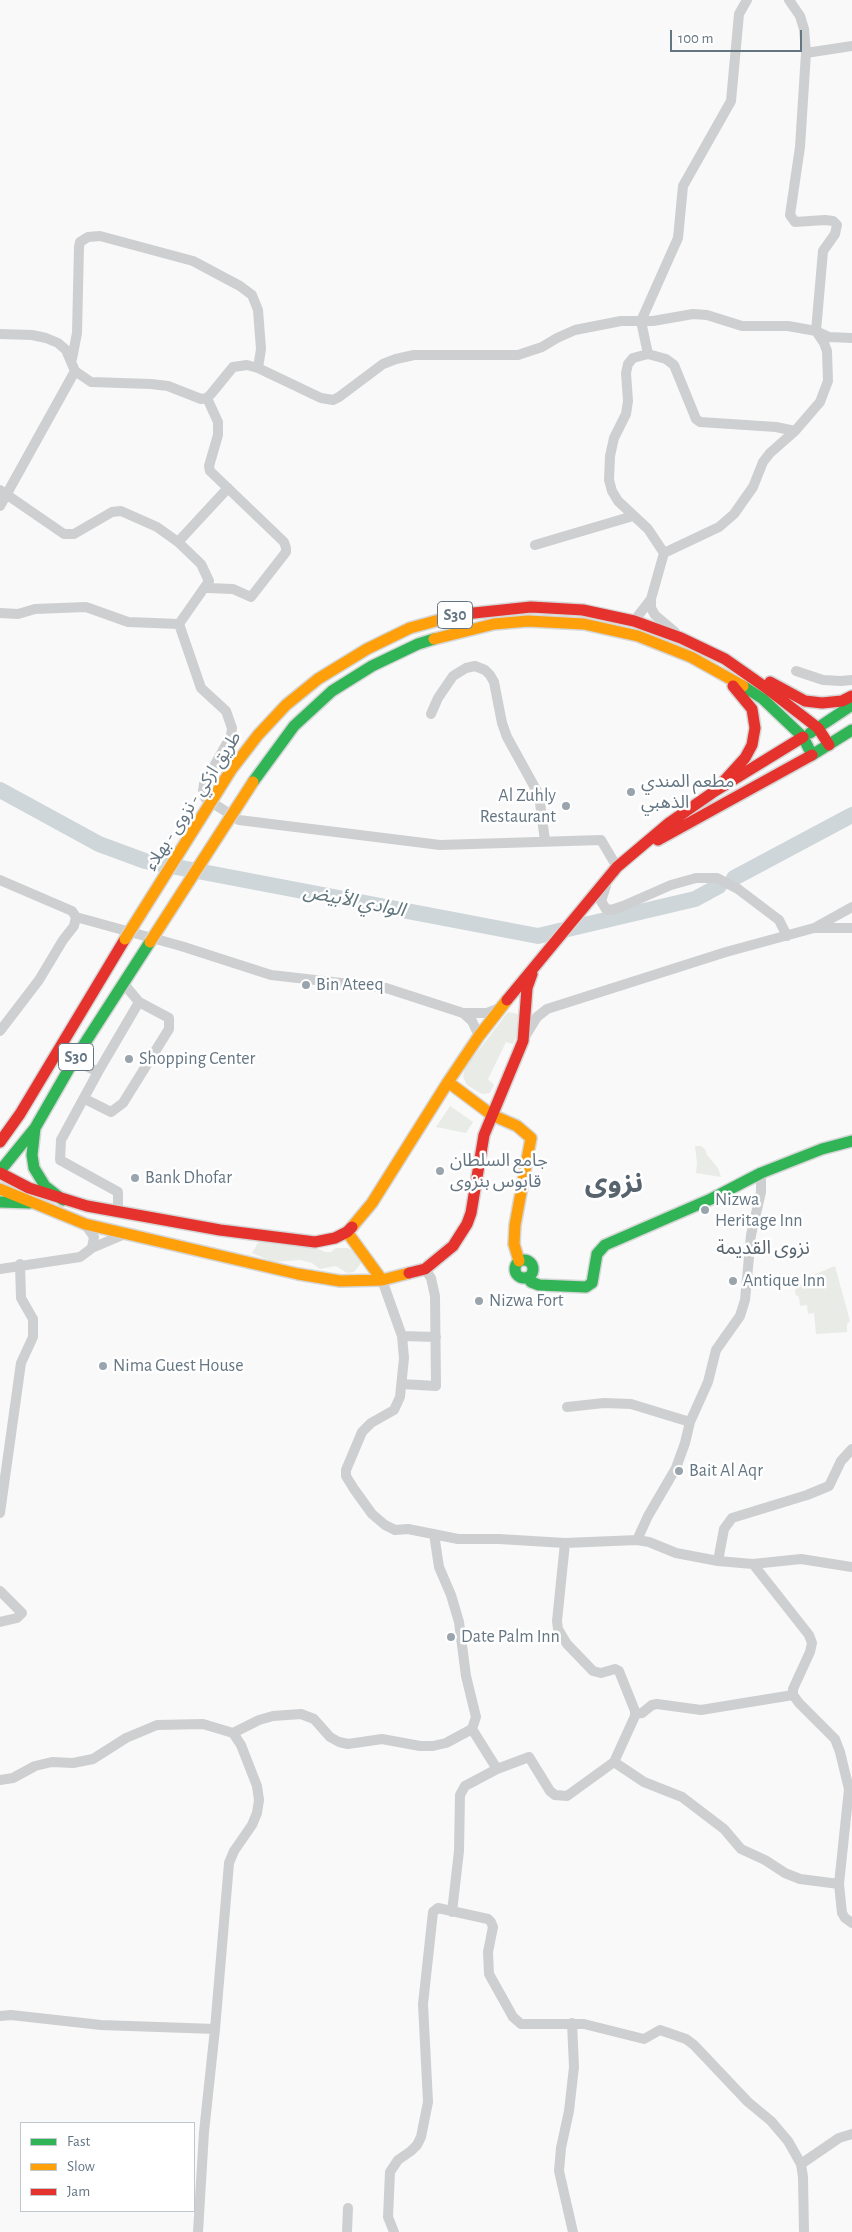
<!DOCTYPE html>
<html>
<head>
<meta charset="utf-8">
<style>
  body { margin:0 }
  #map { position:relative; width:852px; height:2232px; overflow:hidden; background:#f9f9f9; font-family:"Alegreya Sans",sans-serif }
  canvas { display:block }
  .legend { position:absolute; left:20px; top:2122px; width:175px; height:90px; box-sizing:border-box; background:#fff; border:1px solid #c1c8cd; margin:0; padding:6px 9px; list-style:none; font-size:15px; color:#657683 }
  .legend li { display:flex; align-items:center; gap:10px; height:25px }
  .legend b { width:25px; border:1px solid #c1c8cd }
  .scale { position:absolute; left:670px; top:30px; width:132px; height:22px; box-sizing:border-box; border:2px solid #657683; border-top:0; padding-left:6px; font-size:15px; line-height:18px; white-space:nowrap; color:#657683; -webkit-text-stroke:4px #fff; paint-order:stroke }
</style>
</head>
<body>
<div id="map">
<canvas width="852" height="2232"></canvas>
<ul class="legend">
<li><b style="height:6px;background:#30b455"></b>Fast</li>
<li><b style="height:6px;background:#ff9f0a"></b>Slow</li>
<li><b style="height:6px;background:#e5322d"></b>Jam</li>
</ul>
<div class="scale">100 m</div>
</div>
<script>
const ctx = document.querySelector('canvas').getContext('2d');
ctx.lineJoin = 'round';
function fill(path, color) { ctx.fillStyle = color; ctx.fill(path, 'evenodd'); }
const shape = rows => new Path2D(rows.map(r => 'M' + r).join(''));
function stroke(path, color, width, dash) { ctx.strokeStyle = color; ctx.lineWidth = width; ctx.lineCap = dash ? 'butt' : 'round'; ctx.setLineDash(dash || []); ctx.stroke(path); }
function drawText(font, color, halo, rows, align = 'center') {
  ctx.font = font + ' "Alegreya Sans","Noto Sans Arabic",sans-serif'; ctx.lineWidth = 5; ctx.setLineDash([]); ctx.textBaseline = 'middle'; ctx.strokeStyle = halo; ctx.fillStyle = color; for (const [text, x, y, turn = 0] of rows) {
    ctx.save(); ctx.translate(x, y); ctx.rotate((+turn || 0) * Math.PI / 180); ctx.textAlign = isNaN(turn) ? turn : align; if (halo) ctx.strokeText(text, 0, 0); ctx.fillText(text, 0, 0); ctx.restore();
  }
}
const green = shape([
  [508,1012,518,1014,520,1029,513,1044,506,1042,488,1079,494,1085,490,1093,482,1094,467,1085,463,1077,465,1068],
  [450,1106,473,1122,466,1133,436,1127],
  [695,1146,701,1146,705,1149,707,1155,718,1168,721,1177,696,1173,697,1163],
  [263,1240,314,1247,325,1252,331,1252,336,1248,348,1248,357,1253,361,1263,354,1272,347,1273,336,1266,320,1269,312,1263,300,1260,273,1262,252,1253,258,1243],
  [835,1266,850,1321,847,1324,847,1332,816,1334,814,1313,808,1314,807,1305,800,1306,799,1297,796,1295,795,1291,798,1282,806,1288,809,1286,808,1277]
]);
const river = shape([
  [0,790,99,844,145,861,538,936,695,899,719,886],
  [734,878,852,815]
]);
const street = shape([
  [806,53,852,46],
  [0,334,32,335,46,338,58,343,66,350,75,371,91,382,151,384,168,386,201,399,207,398,211,394,233,367,247,365,258,368,321,398,333,400,339,397,383,364,396,359,414,355,518,355,542,347,557,338,575,330,621,321,653,321,693,314,707,315,742,326,788,326,816,331,829,337,852,338],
  [648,354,666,359,674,365,696,419,700,422,776,427,795,431],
  [72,359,77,333,79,247,80,242,88,237,100,236,193,261,240,286,252,295,258,310,261,349,258,368],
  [0,490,64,534,74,534,112,512,121,511,157,527,178,542,201,564,209,581,179,624,201,688,226,711,232,728,231,736,204,784,203,791,205,798,239,820,440,845,601,840,617,867,615,872],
  [0,506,75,371],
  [178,542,228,488],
  [535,545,633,516],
  [664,553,719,527,734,514,753,487,763,462,770,453,795,431,820,402,828,381,827,351,824,343,816,331,823,251,835,234,837,225,833,221,825,220,795,222,790,215,800,147,806,53,804,29,800,16,789,0],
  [207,588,233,589,251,597,286,552,286,548,284,542,210,471,209,466,218,435,218,422,207,398],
  [0,613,18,614,35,609,86,607,128,622,179,624],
  [634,621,651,599],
  [675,632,655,615,651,608,651,599,664,553,648,529,618,501,612,491,609,480,610,456,614,438,626,414,628,401,626,373,628,364,633,358,648,354,641,321,678,238,683,186,731,101,739,14,747,0],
  [796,671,823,680,841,681,852,680],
  [431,714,438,698,453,676,466,668,475,666,485,670,490,675,494,682,502,723,507,737,539,795,545,841],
  [0,880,72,911,76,917,74,926,63,940,39,980,0,1031],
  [606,886,601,901,606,909,611,910,623,906,671,885,696,878,717,878,738,889,779,920,787,936],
  [76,917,181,946,271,975,386,988,463,1013,487,1013,500,1008],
  [816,927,852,907],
  [463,1013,472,1021,479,1036],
  [524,1038,537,1017,547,1009,726,952,814,928,852,928],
  [74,1060,98,1072,139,1002,124,984],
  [98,1072,61,1140,60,1160,118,1192,118,1212],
  [85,1099,111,1112,123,1103,169,1029,169,1018,139,1002],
  [85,1224,94,1237,92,1248],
  [0,1269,80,1257,92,1248,125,1234],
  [382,1280,402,1336,404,1358,400,1397,394,1410,371,1423,362,1432,346,1470,346,1476,354,1489,372,1514,385,1525,395,1530,408,1529,458,1539,499,1539,565,1543,637,1540,649,1542,676,1553,718,1561,753,1564,801,1559,852,1567],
  [402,1336,436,1337],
  [402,1384,436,1386,435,1296,431,1278,425,1269],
  [567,1407,604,1403,631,1404,690,1422],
  [0,1513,21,1363,33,1337,33,1319,21,1298,20,1264],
  [637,1540,648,1516,676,1468,685,1443,690,1422,708,1382,716,1350,740,1316,745,1300,751,1235,761,1192,761,1173],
  [718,1561,724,1529,732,1518,807,1495,829,1486,841,1461,852,1449],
  [753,1564,809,1635,812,1643,810,1652,793,1689,793,1695,799,1703,835,1739,840,1752,849,1789,839,1884,842,1913,845,1918,852,1923],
  [0,1591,22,1613,17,1618,0,1622],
  [636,1714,642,1713,652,1705,657,1704,701,1710,793,1695],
  [472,1729,497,1769],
  [233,1733,259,1720,273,1716,301,1714,314,1719,330,1737,339,1742,348,1744,382,1739,420,1746,433,1746,446,1743,472,1729,476,1717,466,1676,459,1622,451,1595,439,1567,434,1534],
  [614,1762,644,1782,682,1797,724,1829,741,1849,765,1860,785,1873,800,1879,839,1884],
  [0,1780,13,1778,35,1766,52,1762,73,1763,93,1759,126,1738,157,1725,203,1724,233,1733,241,1745,257,1786,259,1800,257,1813,252,1825,234,1851,229,1863,215,2029,204,2132,198,2232],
  [452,1912,459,1851,460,1795,465,1786,497,1769,529,1757,550,1791,555,1795,567,1796,614,1762,635,1716,635,1711,619,1671,615,1669,601,1673,593,1671,567,1644,558,1629,557,1621,565,1543],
  [0,2016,11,2015,101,2025,215,2029],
  [572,2023,574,2067,569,2111,561,2148,559,2171,573,2232],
  [801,2164,839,2138,852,2134],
  [347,2232,348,2208],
  [394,2232,388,2217,390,2172,398,2160,411,2151,417,2145,421,2137,428,2102,423,2004,433,1912,438,1908,488,1919,491,1922,493,1927,488,1952,489,1974,513,2017,521,2024,584,2024,644,2039,660,2030,686,2039,694,2045,748,2102,771,2121,788,2141,801,2164,803,2177,804,2232]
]);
const fast = shape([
  [743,686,763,699,803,737,812,755,852,730],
  [810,733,852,705],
  [253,782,294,726,332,691,372,666,418,644,434,639],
  [35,1128,32,1155,34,1168,45,1186,63,1200],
  [0,1171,35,1128,74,1060,150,942],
  [0,1202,30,1203],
  '515 1269a9 9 0 1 1 18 0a9 9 0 1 1-18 0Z',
  [528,1278,531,1282,539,1285,586,1287,592,1283,597,1254,605,1245,711,1199,761,1173,822,1149,852,1141]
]);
const slow = shape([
  [434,639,494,624,528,621,584,624,638,636,691,657,743,686],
  [231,770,258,735,286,705,318,679,367,649,410,628,461,614,474,613],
  [448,1082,492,1115,517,1126,531,1138,515,1225,514,1244,519,1261],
  [0,1189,85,1224,298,1274,340,1281,382,1280,409,1273],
  [352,1227,372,1203,448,1082,479,1036,507,1000],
  [347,1232,382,1280]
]);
const jam = shape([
  [474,613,531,607,583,610,634,621,681,638,725,659,765,687,818,728,829,745],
  [770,682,805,701,822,703,842,701,852,696],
  [715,791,745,758,752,745,755,728,752,709,733,686],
  [658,840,812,755],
  [507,1000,617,867,669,823,715,791,803,737],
  [0,1142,20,1114,125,939],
  [0,1173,29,1188,87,1206,220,1230,315,1242,335,1238,347,1232,352,1227],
  [409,1273,425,1269,453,1246,467,1224,471,1213,484,1135,523,1041,527,988,532,974]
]);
const slowBridge = shape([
  [125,939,231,770],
  [150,942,253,782]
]);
const markers = [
  [631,792,5,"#99a4ac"],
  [566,806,5,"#99a4ac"],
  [306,985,5,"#99a4ac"],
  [129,1059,5,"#99a4ac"],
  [440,1171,5,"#99a4ac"],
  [135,1178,5,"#99a4ac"],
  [705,1210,5,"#99a4ac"],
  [733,1281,5,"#99a4ac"],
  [479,1301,5,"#99a4ac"],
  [103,1366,5,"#99a4ac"],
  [679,1471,5,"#99a4ac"],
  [451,1637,5,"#99a4ac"]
];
const shields = [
  [455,615,35],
  [76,1057,35]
];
const shieldNames = [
  ["S30",455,615],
  ["S30",76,1057]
];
const poiNames = [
  ["مطعم المندي",641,782],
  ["الذهبي",641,803],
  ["Al Zuhly",556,796,"right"],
  ["Restaurant",556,817,"right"],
  ["Bin Ateeq",316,985],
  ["Shopping Center",139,1059],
  ["جامع السلطان",450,1161],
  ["قابوس بنزوى",450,1182],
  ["Bank Dhofar",145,1178],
  ["Nizwa",715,1200],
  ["Heritage Inn",715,1221],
  ["Antique Inn",743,1281],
  ["Nizwa Fort",489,1301],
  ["Nima Guest House",113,1366],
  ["Bait Al Aqr",689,1471],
  ["Date Palm Inn",461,1637]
];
const streetNames = [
  ["طريق ازكي - نزوى - بهلاء",193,801,-57]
];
const waterNames = [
  ["الوادي الأبيض",354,901,11]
];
const neighbourhoodNames = [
  ["نزوى القديمة",763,1248]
];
const townNames = [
  ["نزوى",614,1184]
];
fill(green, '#e8ebe6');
stroke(river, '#ced6d9', 16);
stroke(fast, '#d5d6d7', 14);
stroke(slow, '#d5d6d7', 14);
stroke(jam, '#d5d6d7', 14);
stroke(street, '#cecfd0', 10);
stroke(fast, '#30b455', 11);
stroke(slow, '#ff9f0a', 11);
stroke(jam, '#e5322d', 11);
stroke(slowBridge, '#d5d6d7', 14, []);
stroke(slowBridge, '#ff9f0a', 11);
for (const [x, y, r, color] of markers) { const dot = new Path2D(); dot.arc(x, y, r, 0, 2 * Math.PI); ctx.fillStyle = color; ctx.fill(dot); stroke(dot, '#fff', 2); }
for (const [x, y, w] of shields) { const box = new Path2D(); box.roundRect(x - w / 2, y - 13.5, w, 27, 4); ctx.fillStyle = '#fff'; ctx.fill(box); stroke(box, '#657683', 1); }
drawText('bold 16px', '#657683', null, shieldNames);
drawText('18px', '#657683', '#fff', poiNames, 'left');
drawText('18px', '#657683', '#fff', streetNames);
drawText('italic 19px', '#60757c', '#fff', waterNames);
drawText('19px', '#57646e', '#fff', neighbourhoodNames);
drawText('bold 28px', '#57646e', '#fff', townNames);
</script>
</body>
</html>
